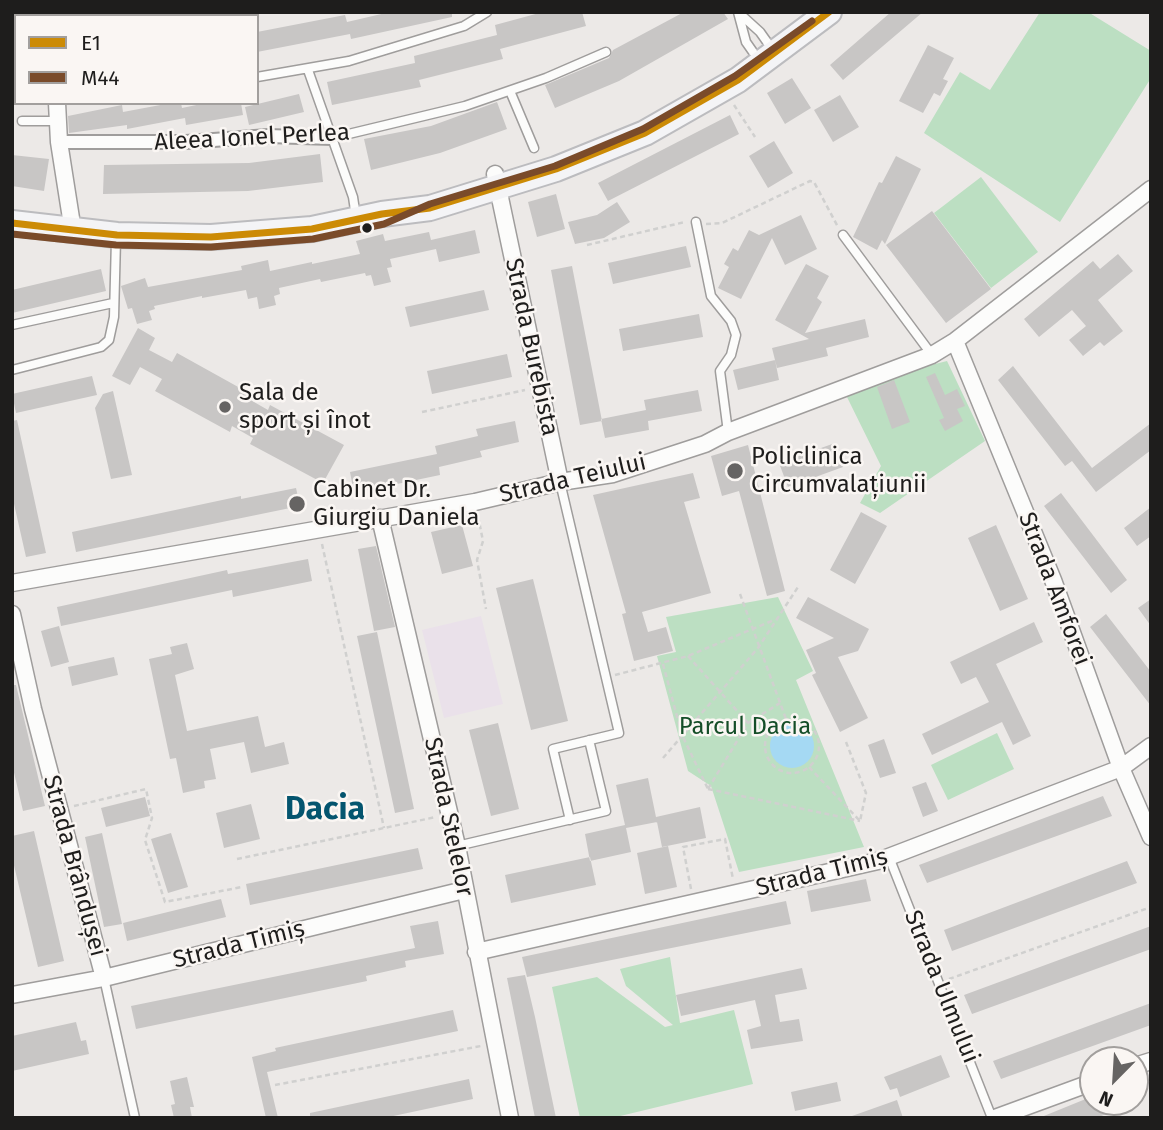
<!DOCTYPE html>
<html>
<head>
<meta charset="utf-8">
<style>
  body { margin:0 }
  #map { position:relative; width:1163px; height:1130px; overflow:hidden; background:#ece9e7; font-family:"Fira Sans",sans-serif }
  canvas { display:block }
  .frame { position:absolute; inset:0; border:14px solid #1e1d1c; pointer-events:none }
  .legend { position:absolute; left:14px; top:14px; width:245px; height:91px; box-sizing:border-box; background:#faf6f3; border:2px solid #a29f9d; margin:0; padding:9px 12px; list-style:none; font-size:21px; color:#1e1d1c }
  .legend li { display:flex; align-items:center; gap:14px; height:35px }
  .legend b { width:35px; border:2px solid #a29f9d }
  .north { position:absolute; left:1079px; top:1046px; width:70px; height:70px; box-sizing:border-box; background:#faf6f3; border:2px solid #a29f9d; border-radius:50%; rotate:204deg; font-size:19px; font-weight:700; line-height:28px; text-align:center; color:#1e1d1c }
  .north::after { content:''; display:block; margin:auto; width:24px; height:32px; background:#666463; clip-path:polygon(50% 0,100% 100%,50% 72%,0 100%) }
</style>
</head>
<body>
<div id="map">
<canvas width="1163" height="1130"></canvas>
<div class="frame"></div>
<ul class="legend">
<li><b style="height:9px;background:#cc8b06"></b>E1</li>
<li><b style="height:9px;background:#7a4b2a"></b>M44</li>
</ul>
<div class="north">N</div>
</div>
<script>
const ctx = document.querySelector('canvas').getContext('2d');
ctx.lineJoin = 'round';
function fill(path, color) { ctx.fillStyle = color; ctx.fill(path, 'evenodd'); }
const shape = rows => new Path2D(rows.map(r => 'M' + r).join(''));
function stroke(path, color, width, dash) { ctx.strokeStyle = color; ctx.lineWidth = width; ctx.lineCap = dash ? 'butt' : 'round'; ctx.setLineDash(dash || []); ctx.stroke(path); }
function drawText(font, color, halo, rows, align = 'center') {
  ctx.font = font + ' "Fira Sans",sans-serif'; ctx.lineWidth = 5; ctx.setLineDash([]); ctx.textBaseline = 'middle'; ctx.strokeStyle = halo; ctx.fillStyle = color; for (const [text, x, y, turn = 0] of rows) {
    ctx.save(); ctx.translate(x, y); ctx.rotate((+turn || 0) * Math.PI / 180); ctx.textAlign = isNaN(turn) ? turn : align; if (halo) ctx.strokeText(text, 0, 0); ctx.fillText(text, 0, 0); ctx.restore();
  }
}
const commercial = shape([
  [481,616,503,704,444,718,422,630]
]);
const green = shape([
  [1040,12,1088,12,1151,51,1151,78,1060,222,924,133,960,72,990,90],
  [981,177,1038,252,991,288,934,213],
  [947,361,985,441,880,513,860,503,881,466,845,393,903,372],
  [778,597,813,671,796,680,864,847,739,872,711,786,688,771,657,656,676,652,666,617],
  [997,733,1014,769,948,800,931,765],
  [670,957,680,1023,734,1010,753,1084,612,1118,580,1118,552,987,597,977,665,1027,673,1025,626,986,620,969]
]);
const water = shape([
  '770 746a22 22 0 1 1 44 0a22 22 0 1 1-44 0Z'
]);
const building = shape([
  [390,12,452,12,452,17,351,39,350,34,257,52,257,32,345,15,347,22],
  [543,12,582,12,586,26,500,49,503,59,419,80,421,87,332,105,327,82,415,63,414,56,497,35,495,25],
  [684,12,723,12,728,19,619,81,555,108,545,85,609,58,613,50],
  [891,12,923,12,843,80,830,65],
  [928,45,954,58,943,79,948,81,940,96,934,93,923,113,899,101],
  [792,78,811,108,785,124,767,93],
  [299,94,304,112,249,125,245,107],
  [840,95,859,127,833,142,814,110],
  [497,102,507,129,440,153,371,170,364,139,431,126],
  [171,103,181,103,182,108,206,103,241,103,243,115,186,125,185,118,127,129,127,125,69,133,68,116,122,105,123,112],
  [730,115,739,134,608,201,598,183],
  [774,141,793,173,768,188,749,156],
  [320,154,323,182,248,191,103,194,104,165,249,163],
  [12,155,49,159,44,191,12,186],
  [896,156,921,169,885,244,882,240,877,250,853,237,879,182,882,183],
  [556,194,565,229,537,237,528,202],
  [617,202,630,222,604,238,575,244,568,222,597,215],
  [932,211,991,289,946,323,886,245],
  [801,215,817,249,785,265,772,238,741,299,718,288,729,267,724,264,733,248,738,251,749,230,759,235],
  [475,230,480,253,439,262,436,249,390,259,392,267,387,268,391,282,374,286,371,275,366,276,365,273,321,282,320,279,279,288,280,294,274,296,276,305,259,309,257,297,248,299,246,290,202,298,202,296,154,306,155,309,149,311,152,320,137,324,132,308,128,309,121,286,145,278,148,287,242,270,241,266,268,260,270,271,312,262,312,264,360,254,356,241,383,234,385,241,429,232,431,240],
  [686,246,691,267,613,284,608,263],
  [1118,254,1133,271,1098,300,1123,331,1104,346,1100,342,1083,356,1069,340,1086,326,1072,310,1039,337,1024,319,1093,261,1100,269],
  [806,264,829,276,817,298,822,302,805,333,865,319,869,337,826,348,828,356,777,368,772,348,809,339,775,320],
  [572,266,602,421,580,425,551,270],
  [101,269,106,291,12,313,12,290],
  [484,290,489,310,410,327,405,307],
  [699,314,703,337,623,351,619,329],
  [138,328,155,338,149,350,172,362,177,353,249,393,247,398,268,410,270,405,344,445,323,483,250,444,253,438,232,426,230,432,155,391,162,379,140,367,130,385,112,376],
  [507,354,512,377,432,394,427,371],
  [775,360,779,380,738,390,733,370],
  [1013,366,1092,468,1151,423,1151,450,1096,492,1072,461,1065,466,998,380],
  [935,373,945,395,957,389,965,406,957,409,963,421,945,431,939,420,944,418,926,377],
  [92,376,97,395,16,413,12,394],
  [894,380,910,422,892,429,877,387],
  [698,390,702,411,648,421,649,430,605,438,601,419,646,410,644,400],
  [113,391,132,475,111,479,95,408,103,394],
  [17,420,46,553,26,557,12,495,12,421],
  [515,421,519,442,480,451,482,457,439,467,440,475,354,493,350,472,437,454,435,446,478,436,476,429],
  [835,443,843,467,788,487,779,463],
  [748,445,785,591,767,596,739,491,722,496,711,456],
  [693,473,700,498,684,502,711,593,642,612,648,632,666,627,673,651,634,661,622,614,626,613,593,495],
  [296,488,300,506,76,552,72,532,241,496,241,499],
  [1061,493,1127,580,1111,593,1044,506],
  [1151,507,1151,536,1137,546,1124,528],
  [861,512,887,526,855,584,830,570],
  [462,525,473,566,442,574,431,532],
  [996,525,1028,599,1000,611,968,538],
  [376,546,395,627,374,631,358,549],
  [308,559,312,581,233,597,232,590,61,626,57,607,227,570,228,574],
  [533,579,568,721,531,730,496,588],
  [808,597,869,629,858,651,838,657,868,718,840,732,812,675,816,673,806,650,834,638,796,618],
  [1151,599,1151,626,1138,608],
  [1106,614,1151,672,1151,706,1090,627],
  [1034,622,1043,642,996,664,1031,736,1013,745,1002,722,932,755,922,734,989,702,976,677,961,684,950,662],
  [59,626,69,662,51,667,41,631],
  [377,632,414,809,395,813,357,636],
  [187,643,194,669,175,675,187,731,258,716,265,747,284,742,289,764,251,773,244,742,210,749,216,779,204,781,205,788,183,793,176,758,170,759,149,659,172,654,170,647],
  [114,657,118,675,72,686,68,667],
  [12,685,16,685,45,806,23,811,12,764],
  [498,723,519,809,491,816,469,730],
  [884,739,896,773,880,778,868,745],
  [648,778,657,822,626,828,631,852,590,861,585,834,625,825,616,785],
  [926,782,938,811,923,817,912,787],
  [1103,796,1112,816,927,883,919,865],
  [145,797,150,816,106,827,101,808],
  [251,804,260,839,224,848,216,813],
  [700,807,706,838,662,847,656,817],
  [34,831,64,961,38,967,12,857,12,836],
  [102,833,122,924,104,927,85,837],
  [171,833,188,887,168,893,151,839],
  [668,846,677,887,645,894,637,853],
  [418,848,423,869,250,905,246,884],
  [590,857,596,885,511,903,505,875],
  [1127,861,1137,883,952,951,944,930],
  [866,879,871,901,811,912,807,891],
  [221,899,226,917,127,941,123,923],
  [786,901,791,924,527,977,522,957],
  [438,921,444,954,405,961,406,967,366,976,367,981,136,1029,131,1006,415,948,410,926],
  [1151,926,1151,949,972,1014,964,995],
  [802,968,807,989,775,995,780,1022,799,1019,803,1041,751,1049,747,1030,761,1026,755,1000,681,1016,676,995],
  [525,975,535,1017,556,1118,535,1118,507,978],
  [1151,1003,1151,1025,1001,1079,993,1061],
  [453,1010,458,1031,267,1072,278,1118,266,1118,252,1057,276,1051,275,1048],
  [76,1022,81,1041,86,1040,89,1054,12,1071,12,1036],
  [941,1055,950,1077,900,1097,897,1088,890,1090,884,1077],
  [187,1077,194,1107,190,1107,192,1118,174,1118,171,1105,175,1104,170,1081],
  [469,1079,473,1099,384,1118,310,1118,310,1113],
  [837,1082,841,1101,795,1111,791,1092],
  [1093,1096,1093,1102,1135,1103,1096,1118,1039,1118],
  [897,1100,903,1118,852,1118,852,1116]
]);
const path = shape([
  [734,105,755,137],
  [706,224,722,223,810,181,814,182,838,227],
  [587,245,685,222],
  [422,412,525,390],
  [478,516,483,541,477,560,486,609],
  [322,544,384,828],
  [740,594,786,719],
  [688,656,748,723,767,735],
  [663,664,682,735,708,789],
  [615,675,688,656,774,620],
  '765 746a27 27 0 1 1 54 0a27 27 0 1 1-54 0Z',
  [846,742,866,793,860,821],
  [663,758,758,648,798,587],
  [809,767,860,821],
  [708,789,860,821],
  [708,789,748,723,780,703],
  [74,806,146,789,152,818,145,840,165,902,242,887],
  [237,859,436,817],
  [691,889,683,847,725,839,733,879],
  [949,979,1151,907],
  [275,1085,481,1046]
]);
const service = shape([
  [738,12,760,32,772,49],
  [738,12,746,42,753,52],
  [12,53,16,53],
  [308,70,353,197,356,217],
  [257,77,349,61,464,26,487,12],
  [510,91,534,148],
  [22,121,58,121],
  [332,138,465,106,546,78,606,52],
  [696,222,711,296,731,321,736,335,731,355,720,371,728,432],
  [843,235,932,355],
  [12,325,113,303],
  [12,370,101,347,109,340,114,317,116,239],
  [560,482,619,733,553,749,570,820],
  [457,846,606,811,589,740],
  [889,857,992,1118],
  [104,978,135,1118]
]);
const pedestrian = shape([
  [59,142,186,142,268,136,332,138]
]);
const minor = shape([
  [55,16,55,12],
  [57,103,59,142,73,231],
  [495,174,560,482],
  [955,341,1053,580,1121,768,1151,837],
  [380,518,457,846,510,1118],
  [12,583,475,502,560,482,613,474,705,444,728,432,932,355,955,341,1151,189],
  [12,614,33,709,104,978],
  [476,952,878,861,1121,768,1151,746],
  [12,995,104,978,464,890],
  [1135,1066,1151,1061],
  [995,1118,1093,1082]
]);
const primary = shape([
  [12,223,117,235,211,237,312,229,382,214,430,208,556,169,645,133,738,80,829,12]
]);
const bus1 = shape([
  [12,223,117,235,211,237,312,229,382,214,430,208,556,169,645,133,738,80,829,12]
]);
const bus2 = shape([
  [12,234,116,245,211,247,313,239,384,224,430,204,555,166,643,129,735,76,812,21]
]);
const markers = [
  [367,228,6,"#1e1d1c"],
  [225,407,7,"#666463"],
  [735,471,9,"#666463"],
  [297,504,9,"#666463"]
];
const streetNames = [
  ["Aleea Ionel Perlea",252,138,-3],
  ["Strada Burebista",531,347,78],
  ["Strada Teiului",573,479,-13],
  ["Strada Amforei",1054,589,69],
  ["Strada Stelelor",448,817,78],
  ["Strada Brândușei",74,866,75],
  ["Strada Timiș",822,873,-14],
  ["Strada Timiș",239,945,-14],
  ["Strada Ulmului",941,987,68]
];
const poiNames = [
  ["Sala de",239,393],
  ["sport și înot",239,421],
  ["Policlinica",751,457],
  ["Circumvalațiunii",751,485],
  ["Cabinet Dr.",313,490],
  ["Giurgiu Daniela",313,518]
];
const parkNames = [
  ["Parcul Dacia",745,727]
];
const districtNames = [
  ["Dacia",325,810]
];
fill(commercial, '#eae1ea');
fill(green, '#bcdfc2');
fill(water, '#a5d9f3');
fill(building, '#c8c6c5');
stroke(service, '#9f9d9c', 11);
stroke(pedestrian, '#9f9d9c', 16);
stroke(minor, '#9f9d9c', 19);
stroke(primary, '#bcbcbf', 28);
stroke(path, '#d0d0cf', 2.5, [5, 3.5]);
stroke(service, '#fcfcfb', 8);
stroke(pedestrian, '#fcfcfb', 12);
stroke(minor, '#fcfcfb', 16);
stroke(primary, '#f4f4f6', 24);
stroke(bus1, '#cc8b06', 7);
stroke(bus2, '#7a4b2a', 7);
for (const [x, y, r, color] of markers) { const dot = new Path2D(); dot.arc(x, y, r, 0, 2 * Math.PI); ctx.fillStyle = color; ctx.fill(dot); stroke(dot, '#faf6f3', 2.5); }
drawText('24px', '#1e1d1c', '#faf6f3', streetNames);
drawText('24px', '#1e1d1c', '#faf6f3', poiNames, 'left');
drawText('24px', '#154e28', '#faf6f3', parkNames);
drawText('bold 32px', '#04556f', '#faf6f3', districtNames);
</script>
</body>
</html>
